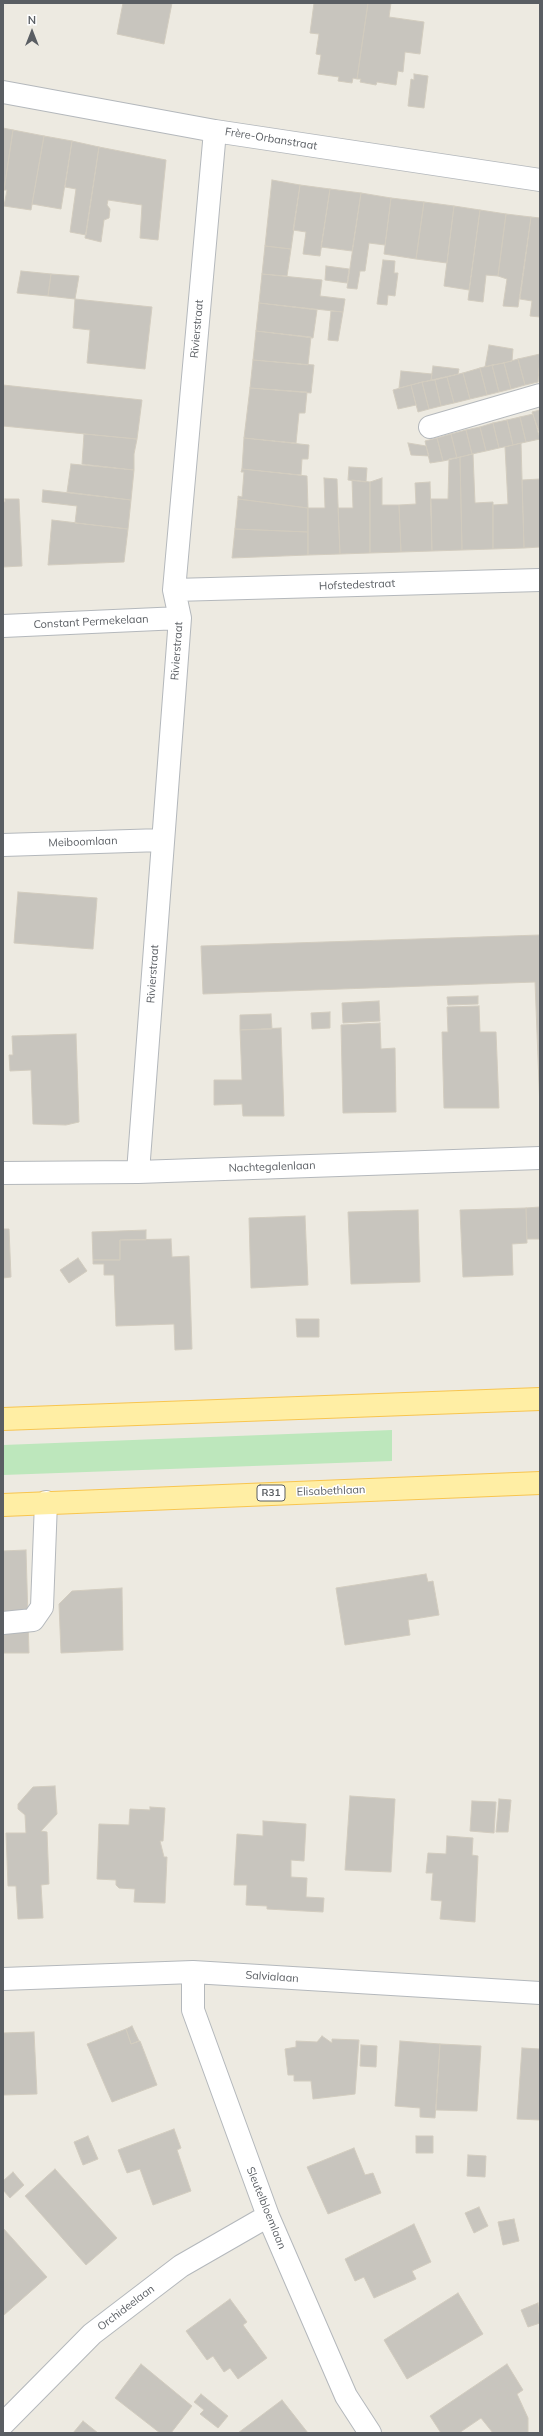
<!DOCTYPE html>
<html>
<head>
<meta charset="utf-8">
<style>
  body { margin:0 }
  #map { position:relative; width:543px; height:2436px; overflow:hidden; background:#edeae1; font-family:Mulish,sans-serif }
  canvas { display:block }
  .frame { position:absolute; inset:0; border:4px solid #5a5e63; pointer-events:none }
  .north { position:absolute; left:12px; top:12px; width:40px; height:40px; -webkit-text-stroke:3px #fff; paint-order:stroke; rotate:0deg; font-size:11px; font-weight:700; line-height:16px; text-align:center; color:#5a5e63 }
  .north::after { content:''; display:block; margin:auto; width:14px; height:18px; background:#5a5e63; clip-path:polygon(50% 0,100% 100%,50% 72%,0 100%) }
</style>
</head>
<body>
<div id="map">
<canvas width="543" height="2436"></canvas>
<div class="frame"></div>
<div class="north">N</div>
</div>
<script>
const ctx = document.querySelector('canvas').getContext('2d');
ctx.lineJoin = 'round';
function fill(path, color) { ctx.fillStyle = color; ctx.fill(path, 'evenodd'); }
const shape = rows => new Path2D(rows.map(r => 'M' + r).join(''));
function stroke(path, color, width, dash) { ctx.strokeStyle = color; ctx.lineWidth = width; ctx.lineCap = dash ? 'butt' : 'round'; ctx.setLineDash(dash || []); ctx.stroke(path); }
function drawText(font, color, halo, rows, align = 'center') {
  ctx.font = font + ' Mulish,sans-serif'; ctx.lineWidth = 3; ctx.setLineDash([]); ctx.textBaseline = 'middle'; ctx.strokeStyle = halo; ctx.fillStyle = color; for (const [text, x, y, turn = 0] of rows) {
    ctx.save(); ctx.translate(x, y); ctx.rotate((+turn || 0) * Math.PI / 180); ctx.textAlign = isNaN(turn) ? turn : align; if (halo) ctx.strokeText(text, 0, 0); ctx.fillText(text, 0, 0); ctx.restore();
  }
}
const green = shape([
  [392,1430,392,1461,3,1475,3,1445]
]);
const building = shape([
  [123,3,172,3,164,44,117,34,123,3],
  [314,3,368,3,357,79,353,78,352,83,338,81,339,77,318,74,321,55,316,54,319,34,310,33,314,3],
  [368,3,391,3,389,17,424,22,420,54,405,52,403,72,398,71,396,85,377,82,376,85,360,82,361,79,357,79,368,3],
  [414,74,428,76,424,108,408,106,411,79,414,80,414,74],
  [3,128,13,130,4,190,3,190,3,128],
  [13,130,44,136,31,210,4,206,7,190,4,190,13,130],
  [44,136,72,141,61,209,32,204,44,136],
  [72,141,99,147,86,235,70,232,76,189,65,187,72,141],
  [99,147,166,160,158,240,140,238,142,205,108,200,107,205,110,209,109,218,104,220,101,242,85,238,99,147],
  [272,180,300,185,291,249,265,246,272,180],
  [300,185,330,189,320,256,303,254,306,232,293,230,300,185],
  [330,189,361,193,352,251,321,247,330,189],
  [361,193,391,198,385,245,369,243,365,271,360,271,357,289,347,288,361,193],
  [391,198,424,202,416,259,384,254,391,198],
  [424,202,454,206,447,263,416,259,424,202],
  [454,206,480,210,469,290,444,286,454,206],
  [480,210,506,214,498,276,486,275,483,302,468,300,480,210],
  [506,214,531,217,518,307,503,306,507,279,498,276,506,214],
  [531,217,540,218,540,317,530,316,532,301,520,299,531,217],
  [265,246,291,249,287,276,262,274,265,246],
  [383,260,395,261,394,273,398,273,395,296,388,295,387,305,377,304,383,260],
  [326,266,349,269,347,283,325,280,326,266],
  [21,271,51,274,48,296,17,293,21,271],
  [51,274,79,276,75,299,48,296,51,274],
  [262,274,322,280,320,296,345,299,343,312,259,303,262,274],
  [75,299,152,307,145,369,87,363,90,330,73,328,75,299],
  [259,303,317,310,313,338,256,331,259,303],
  [331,311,343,312,338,341,328,340,331,311],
  [256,331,311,337,308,365,253,360,256,331],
  [489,345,513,349,512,361,485,367,489,345],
  [540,354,538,382,525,385,518,359,540,354],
  [518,359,525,385,511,389,504,363,518,359],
  [253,360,314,365,311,393,250,388,253,360],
  [504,363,511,389,499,392,492,365,504,363],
  [492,365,499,392,487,395,480,368,492,365],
  [433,366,459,369,458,374,431,380,433,366],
  [480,368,487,395,470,399,463,373,480,368],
  [401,371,432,374,431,380,399,388,401,371],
  [463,373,470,399,454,403,447,377,463,373],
  [447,377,454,403,441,406,435,380,447,377],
  [435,380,441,406,429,409,422,382,435,380],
  [422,382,429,409,418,412,411,385,422,382],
  [3,385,142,400,137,439,3,426,3,385],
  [411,385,416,405,398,409,393,390,411,385],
  [250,388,307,392,305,413,299,413,296,443,244,438,250,388],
  [540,410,540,434,532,412,540,410],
  [533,414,540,439,526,442,520,417,533,414],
  [520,417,526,442,513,445,507,420,520,417],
  [507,420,513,445,499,448,493,423,507,420],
  [493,423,499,448,486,451,480,427,493,423],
  [480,427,486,451,472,454,466,430,480,427],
  [466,430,472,454,457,458,451,434,466,430],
  [84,434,137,439,134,454,134,470,82,464,84,434],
  [451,434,457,458,443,461,437,438,451,434],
  [244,438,309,445,308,459,302,459,301,475,242,469,244,438],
  [437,438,443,461,430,463,425,441,437,438],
  [408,443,426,446,429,456,411,455,408,443],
  [521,443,524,548,493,549,493,505,508,504,505,447,521,443],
  [473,454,475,503,493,502,493,549,462,550,460,457,473,454],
  [460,457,462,550,432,551,431,499,448,499,449,459,460,457],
  [71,464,134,470,131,500,67,492,71,464],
  [349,467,367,468,366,482,348,480,349,467],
  [242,469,307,476,308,508,238,499,238,496,242,497,244,472,241,472,242,469],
  [324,478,337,479,340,554,308,555,308,508,325,508,324,478],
  [382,478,382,505,399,505,401,552,370,553,370,482,382,478],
  [540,479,540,547,524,548,522,480,540,479],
  [352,480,370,482,370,553,340,554,338,508,353,508,352,480],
  [430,482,432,551,401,552,399,505,416,504,415,483,430,482],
  [43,490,131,500,128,529,75,523,77,506,42,502,43,490],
  [5,499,19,499,22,566,3,567,3,502,5,502,5,499],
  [238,499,308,508,308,532,235,529,238,499],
  [52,520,128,529,124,562,48,565,52,520],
  [235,529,308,532,308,555,232,558,235,529],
  [18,892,97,898,93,949,14,943,18,892],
  [540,935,540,1109,535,982,203,994,201,946,540,935],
  [478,996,478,1004,448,1005,447,997,478,996],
  [379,1001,380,1021,343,1023,342,1003,379,1001],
  [479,1006,480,1032,496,1032,499,1108,444,1108,442,1032,448,1032,447,1007,479,1006],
  [330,1012,330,1028,312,1029,311,1013,330,1012],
  [271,1014,272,1029,240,1030,240,1015,271,1014],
  [380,1023,381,1049,395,1048,396,1112,343,1113,341,1025,380,1023],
  [281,1028,284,1116,243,1116,242,1104,214,1105,214,1080,242,1080,240,1030,281,1028],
  [76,1034,79,1122,66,1125,33,1124,31,1070,10,1071,9,1055,13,1055,12,1036,76,1034],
  [540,1207,540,1239,527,1239,526,1208,540,1207],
  [526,1208,527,1243,512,1244,513,1275,463,1277,460,1210,526,1208],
  [418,1210,420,1282,351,1284,348,1212,418,1210],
  [305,1216,308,1285,251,1288,249,1218,305,1216],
  [3,1229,9,1229,11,1277,3,1278,3,1229],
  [146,1230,146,1240,120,1240,120,1260,93,1260,92,1232,146,1230],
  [171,1239,172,1257,189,1256,192,1349,175,1350,174,1324,116,1326,114,1275,104,1275,104,1264,93,1264,93,1260,120,1260,120,1240,171,1239],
  [78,1258,87,1271,69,1283,60,1270,78,1258],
  [296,1319,319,1319,319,1337,297,1337,296,1319],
  [26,1550,29,1653,3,1653,3,1551,26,1550],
  [426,1574,428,1582,433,1581,439,1615,408,1620,410,1635,345,1645,336,1588,426,1574],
  [122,1588,123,1650,61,1653,59,1604,72,1591,122,1588],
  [55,1786,57,1814,41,1831,47,1832,49,1884,41,1885,43,1918,18,1919,16,1886,8,1886,6,1833,26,1833,25,1815,18,1809,18,1804,33,1787,55,1786],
  [350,1796,395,1799,391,1872,345,1870,350,1796],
  [499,1799,511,1800,508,1832,496,1832,499,1799],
  [472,1801,496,1802,494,1833,470,1831,472,1801],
  [150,1807,165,1808,163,1841,160,1841,164,1857,167,1857,165,1903,134,1902,135,1889,119,1888,116,1885,116,1880,97,1879,99,1824,129,1825,130,1809,150,1810,150,1807],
  [263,1821,306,1824,304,1861,291,1860,291,1877,307,1878,306,1897,324,1898,323,1912,267,1909,267,1906,246,1905,247,1885,234,1885,237,1834,263,1836,263,1821],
  [447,1836,473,1838,472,1855,478,1856,475,1922,440,1919,442,1901,431,1900,433,1873,426,1873,428,1853,446,1854,447,1836],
  [132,2026,139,2041,131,2044,126,2029,132,2026],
  [126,2029,131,2044,140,2041,157,2085,112,2102,87,2044,126,2029],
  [34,2032,37,2094,3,2095,3,2033,34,2032],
  [322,2036,332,2043,332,2039,359,2040,355,2094,313,2099,311,2081,294,2081,294,2075,288,2075,285,2049,296,2047,296,2041,317,2042,322,2036],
  [400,2041,440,2044,435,2118,420,2117,420,2108,395,2106,400,2041],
  [440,2044,481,2046,477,2111,436,2110,440,2044],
  [361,2045,377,2046,376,2067,360,2066,361,2045],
  [522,2048,540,2049,540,2120,517,2119,522,2048],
  [174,2129,181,2148,177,2150,191,2191,153,2205,140,2169,127,2173,118,2150,174,2129],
  [88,2136,98,2159,83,2165,74,2142,88,2136],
  [416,2136,433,2136,433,2153,416,2153,416,2136],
  [354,2148,365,2175,373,2173,381,2193,328,2214,307,2167,354,2148],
  [468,2155,486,2156,485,2177,467,2176,468,2155],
  [55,2169,117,2238,86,2265,25,2196,55,2169],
  [13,2172,24,2185,10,2198,3,2190,3,2181,13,2172],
  [479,2207,488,2226,474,2233,465,2213,479,2207],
  [514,2219,519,2241,503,2245,498,2222,514,2219],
  [414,2224,431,2262,412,2271,416,2279,374,2298,364,2277,355,2281,345,2259,414,2224],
  [3,2228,47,2277,4,2315,3,2313,3,2228],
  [458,2293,483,2334,407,2379,384,2340,458,2293],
  [230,2299,247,2322,243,2325,267,2358,238,2379,230,2368,224,2372,213,2356,207,2360,186,2331,230,2299],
  [538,2303,540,2323,528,2327,521,2310,538,2303],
  [141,2364,192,2406,171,2433,160,2433,115,2398,141,2364],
  [507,2364,523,2390,517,2394,528,2418,528,2433,493,2433,481,2418,459,2433,441,2433,430,2416,507,2364],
  [201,2394,228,2416,218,2428,200,2414,204,2410,194,2402,201,2394],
  [282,2400,308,2433,238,2433,282,2400],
  [83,2421,98,2433,73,2433,83,2421]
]);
const minor = shape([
  [3,92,215,131,540,180],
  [430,427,540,395],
  [174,590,540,580],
  [3,626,180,618],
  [3,845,162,840],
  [138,1172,180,618,174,590,215,131],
  [3,1173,138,1172,540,1158],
  [3,1623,33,1620,42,1607,46,1502],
  [193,1972,193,2010,268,2216,346,2396,370,2433],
  [3,1979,193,1972,540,1993],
  [3,2424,92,2334,181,2266,268,2216]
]);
const major = shape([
  [3,1419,540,1399],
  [3,1505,540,1483]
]);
const shields = [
  [271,1493,28]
];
const shieldNames = [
  ["R31",271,1493]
];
const streetNames = [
  ["Frère-Orbanstraat",271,139,9],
  ["Rivierstraat",197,329,-85],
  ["Hofstedestraat",357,585,-2],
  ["Constant Permekelaan",91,622,-3],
  ["Rivierstraat",177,651,-86],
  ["Meiboomlaan",83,842,-2],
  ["Rivierstraat",153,974,-86],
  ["Nachtegalenlaan",272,1167,-2],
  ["Elisabethlaan",331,1491,-2],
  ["Salvialaan",272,1977,4],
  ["Sleutelbloemlaan",266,2208,68],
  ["Orchideelaan",126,2308,-37]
];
fill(green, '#bde7bc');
fill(building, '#c8c5be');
stroke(building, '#d2ccbf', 1);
stroke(minor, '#b4b8bc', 24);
stroke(major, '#f8c54f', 24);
stroke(minor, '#fff', 22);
stroke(major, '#ffeea4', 22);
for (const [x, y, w] of shields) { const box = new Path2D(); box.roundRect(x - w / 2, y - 8, w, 16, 3); ctx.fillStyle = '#fff'; ctx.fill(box); stroke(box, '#5a5e63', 1); }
drawText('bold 10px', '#5a5e63', null, shieldNames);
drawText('11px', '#5a5e63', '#fff', streetNames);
</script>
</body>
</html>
